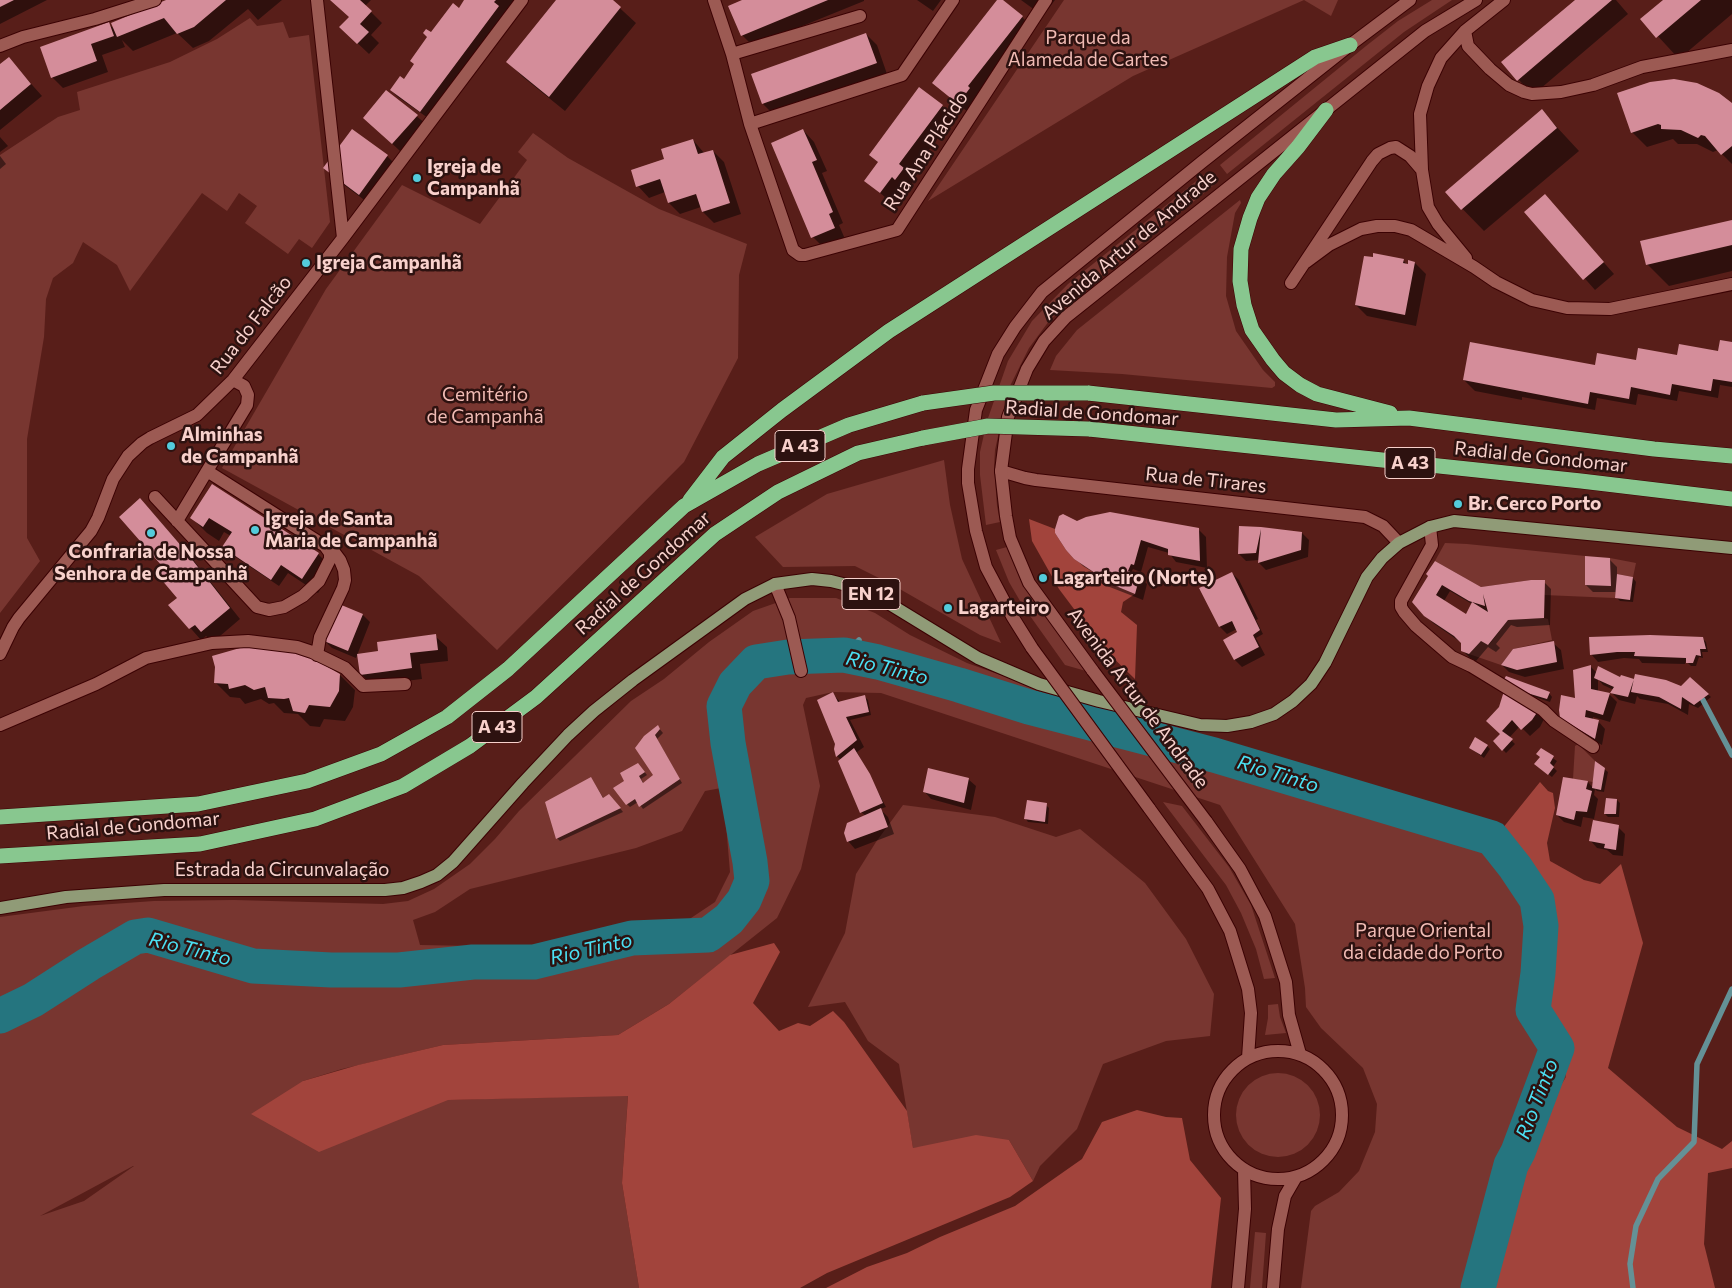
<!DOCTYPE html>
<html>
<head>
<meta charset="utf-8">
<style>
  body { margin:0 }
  canvas { display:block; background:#581e19 }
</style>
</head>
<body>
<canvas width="1732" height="1288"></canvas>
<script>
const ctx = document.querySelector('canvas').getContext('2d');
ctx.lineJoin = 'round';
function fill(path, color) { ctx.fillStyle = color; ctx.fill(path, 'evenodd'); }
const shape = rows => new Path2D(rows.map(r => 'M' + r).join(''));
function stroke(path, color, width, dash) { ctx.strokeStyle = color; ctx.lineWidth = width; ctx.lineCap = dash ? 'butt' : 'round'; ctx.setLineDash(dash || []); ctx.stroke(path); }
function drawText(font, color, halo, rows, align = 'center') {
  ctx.font = font + ' Commissioner,sans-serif'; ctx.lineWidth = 5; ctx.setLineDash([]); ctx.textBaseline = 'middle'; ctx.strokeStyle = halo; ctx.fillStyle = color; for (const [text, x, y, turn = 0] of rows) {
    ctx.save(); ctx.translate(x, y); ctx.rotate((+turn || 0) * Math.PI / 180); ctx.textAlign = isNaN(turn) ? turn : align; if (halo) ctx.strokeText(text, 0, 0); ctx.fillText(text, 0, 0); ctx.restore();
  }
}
const green = shape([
  [1064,0,1338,0,1331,16,1304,0,1133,76,928,201],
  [1432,0,1452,0,1404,32,1227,174,1220,165,1366,46,1398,21],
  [250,18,257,26,283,22,289,38,309,35,330,222,312,248,299,239,288,254,245,223,257,206,239,193,227,211,202,193,130,291,117,265,83,242,73,263,53,278,46,299,44,337,27,439,27,538,40,561,0,613,0,155,58,117,80,110,77,92,170,62,217,39],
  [533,133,568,158,659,209,747,244,739,275,738,358,684,462,497,650,419,576,222,468,326,289,402,185,480,224,527,160,518,152],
  [1205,174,1214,185,1072,299,1049,321,1029,348,1008,390,995,450,994,466,997,506,1000,522,986,525,980,475,980,452,987,421,1008,361,1032,321,1068,284],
  [1240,200,1241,203,1235,213,1227,257,1226,296,1236,331,1263,370,1275,382,1275,386,1272,388,1122,374,1050,370,1056,356,1077,330],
  [944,460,950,505,962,559,1001,643,980,635,891,584,855,566,783,567,755,537,827,494],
  [1445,543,1467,544,1585,556,1585,585,1611,585,1610,558,1636,563,1633,577,1617,574,1615,598,1544,595,1531,580,1481,587,1435,561],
  [1007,547,1020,577,1034,599,1086,671,1065,665,1023,606,1009,582,996,550],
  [790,598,836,598,875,613,910,635,967,663,1196,745,1498,834,1522,866,1539,893,1549,923,1543,1009,1566,1049,1566,1077,1534,1128,1521,1165,1515,1194,1487,1288,1301,1288,1311,1211,1315,1206,1339,1192,1359,1171,1375,1132,1377,1104,1363,1068,1321,1028,1306,1007,1305,988,1295,924,1220,805,881,693,833,692,806,698,803,705,820,786,801,869,777,918,669,1004,618,1035,443,1045,342,1069,303,1081,448,1100,628,1095,622,1183,639,1288,0,1288,0,917,84,906,154,901,234,900,383,904,408,901,434,889,470,864,495,839,519,811,631,701,664,679,709,642,753,611],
  [721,788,724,800,730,872,715,902,688,920,649,923,581,944,472,946,420,945,413,920,435,912,470,889,636,848,682,831,705,791],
  [134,1166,84,1201,40,1216,133,1166],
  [1544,618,1548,619,1552,640,1513,649,1501,665,1469,654,1481,641,1489,645,1508,620],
  [1578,744,1595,761,1593,782,1573,779,1575,746],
  [1163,802,1182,806,1229,867,1251,905,1275,978,1264,979,1256,949,1241,913,1226,885],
  [903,805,995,817,1056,837,1080,829,1145,883,1186,939,1214,994,1210,1036,1166,1041,1103,1064,1077,1129,1040,1166,1033,1181,1009,1140,913,1148,899,1064,868,1041,845,1002,808,1007,845,933,856,874,876,842],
  [1278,1004,1280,1017,1286,1033,1265,1035,1268,1018,1268,1005],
  '1236 1115a42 42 0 1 1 84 0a42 42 0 1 1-84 0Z',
  [1255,1232,1266,1233,1262,1288,1250,1288]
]);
const forest = shape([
  [1029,519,1055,529,1055,533,1066,550,1074,559,1095,573,1094,577,1135,594,1123,602,1121,612,1137,625,1135,679,1104,649,1059,589,1032,541],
  [1540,782,1548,791,1553,793,1555,808,1547,843,1550,861,1584,880,1600,884,1621,864,1643,943,1608,1068,1677,1127,1722,1149,1732,1141,1732,1168,1708,1173,1704,1244,1715,1288,1487,1288,1515,1194,1521,1165,1534,1128,1566,1077,1566,1049,1543,1009,1549,928,1539,893,1522,866,1498,834],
  [774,943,780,952,753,1003,779,1031,798,1023,810,1026,833,1011,844,1022,907,1111,913,1148,976,1135,1009,1140,1033,1181,1010,1197,827,1273,800,1288,639,1288,622,1183,628,1096,448,1100,319,1152,251,1114,303,1081,358,1065,443,1045,618,1035,669,1004,730,955],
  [1137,1110,1166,1117,1182,1118,1190,1160,1221,1198,1211,1288,826,1288,867,1267,907,1253,940,1237,1015,1206,1082,1159,1102,1122]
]);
const shadow = shape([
  [0,0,47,0,0,24],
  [168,0,282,0,258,20,248,9,209,41,193,48,177,33,133,51,122,40,125,47,102,55,108,72,63,88,52,77,109,24,115,30],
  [332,0,371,0,365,6,382,23,371,35,379,43,369,54,352,38,350,17],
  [466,0,515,0,428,118,398,97,391,90,404,80,415,65,431,34,459,9],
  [558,0,611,0,636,23,565,111,523,77,508,62],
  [745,0,864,0,864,1,753,46,742,35],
  [917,0,941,0,933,11],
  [999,0,1022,17,1033,28,970,114,934,83],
  [1021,0,1055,0,1043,16],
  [1576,0,1616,0,1628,14,1533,95,1503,63],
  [1665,0,1732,0,1732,14,1679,59,1642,19],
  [866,34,877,45,887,74,774,115,763,104],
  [9,59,42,96,0,130,0,66],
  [1650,83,1732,105,1732,164,1718,150,1713,152,1697,144,1678,144,1673,139,1647,147,1632,132],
  [919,89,942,106,954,117,910,175,914,180,907,190,903,188,892,203,866,181,879,163,870,155],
  [386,92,425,123,400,151,372,125],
  [1542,111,1579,151,1484,231,1446,192],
  [803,130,814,142,827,171,822,173,843,223,839,225,845,239,824,248,813,237],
  [0,137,8,146,0,152],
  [693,140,705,154,713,151,724,162,741,214,714,223,703,212,701,207,680,214,669,203,665,192,649,198,638,186,666,160],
  [0,156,6,164,0,169],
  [387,156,398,167,371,205,336,179,325,168],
  [1545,196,1614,274,1595,290,1526,212],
  [1732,221,1732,271,1669,286,1647,264],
  [1403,260,1408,266,1415,263,1426,274,1416,326,1367,316,1356,305],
  [1732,343,1732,387,1720,385,1718,398,1679,391,1677,401,1638,394,1636,405,1597,398,1595,410,1522,397,1522,400,1475,391,1464,380,1719,353],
  [213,486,318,554,333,569,318,593,288,573,279,586,231,554,224,547,231,536,224,532,219,541,207,533,192,518],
  [151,511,194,561,240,619,213,642,206,636,201,640,170,605,178,598,164,566],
  [1077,523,1198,529,1206,537,1207,568,1176,562,1169,553,1148,547,1141,572,1133,569,1131,573,1139,577,1147,584,1143,600,1102,584,1095,577,1096,574,1083,566,1075,558],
  [1261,528,1302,533,1309,540,1308,557,1266,570,1259,563,1259,560,1246,561,1239,554],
  [1610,560,1617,567,1617,575,1633,578,1636,582,1633,602,1620,601,1617,598,1617,592,1593,592,1586,585],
  [1232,573,1239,580,1258,619,1256,620,1263,634,1256,638,1265,655,1242,667,1235,660,1225,640,1239,632,1237,629,1227,634,1220,627,1201,588],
  [1429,576,1481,589,1544,582,1551,589,1550,625,1517,627,1511,625,1496,644,1500,648,1496,652,1488,647,1476,661,1470,658,1462,650,1462,643,1433,623,1425,615],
  [1450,591,1472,604,1466,616,1444,601],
  [363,615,370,622,356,658,332,648,325,641],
  [435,636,447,647,448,661,420,664,422,679,372,685,361,674,380,652],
  [1703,639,1706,642,1708,652,1702,652,1703,658,1699,657,1696,666,1691,666,1686,661,1685,664,1642,663,1639,659,1624,658,1598,662,1591,654],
  [1553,643,1561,650,1564,669,1525,677,1509,672,1502,665],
  [1591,667,1597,673,1620,679,1622,676,1635,681,1681,687,1690,678,1711,697,1698,708,1689,704,1688,715,1668,704,1640,699,1637,696,1635,704,1619,700,1612,693,1614,690,1603,685,1598,679,1598,692,1609,694,1617,702,1610,722,1593,717,1593,720,1598,721,1605,729,1602,745,1568,725,1561,717,1576,699],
  [340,675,355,690,353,707,345,721,324,719,320,727,310,726,298,714,284,713,274,703,269,704,261,699,245,704,240,698,230,697,215,682],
  [1508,684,1549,693,1552,697,1550,702,1532,696],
  [833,694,841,703,865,697,868,700,871,715,850,720,864,747,857,752,886,807,880,809,888,817,894,834,855,849,848,841,866,816,861,812,841,760,837,756],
  [1537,712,1544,719,1540,727,1530,736,1520,726,1509,738,1515,744,1506,753,1495,741,1501,734,1488,721],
  [658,727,663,733,657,739,682,783,643,809,638,802,630,807,627,804,626,781,641,768,647,775,641,779,644,784,655,775,637,748],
  [1487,746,1490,749,1484,758,1470,748],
  [1541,750,1557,761,1553,767,1557,771,1552,777,1539,767],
  [1604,769,1608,772,1604,792,1597,791,1595,789,1594,795,1598,799,1594,819,1583,817,1581,827,1564,822,1557,815,1588,782,1593,788],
  [591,778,604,799,613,799,623,812,560,841,557,838],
  [968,779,976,786,971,810,931,799,924,791],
  [1617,800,1620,803,1619,817,1608,817,1605,814],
  [1046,805,1049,808,1048,824,1028,822,1025,818],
  [1618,827,1625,834,1623,856,1613,855,1607,850,1597,848,1590,840]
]);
const stream = shape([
  [844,655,859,640],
  [1703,700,1732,755],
  [1633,1288,1630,1264,1636,1226,1658,1179,1694,1142,1697,1064,1732,989]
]);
const river = shape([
  [0,1016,33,1000,89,964,135,937,148,935,253,966,331,970,399,970,473,962,534,962,632,938,708,935,729,919,744,900,752,881,750,862,728,743,724,706,735,684,756,662,788,657,844,655,878,662,959,685,1029,707,1214,755,1492,838,1515,867,1537,900,1541,926,1538,973,1533,1010,1557,1048,1518,1152,1511,1165,1478,1288]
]);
const building = shape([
  [0,0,14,0,0,7],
  [166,0,226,0,194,27,177,34,164,18,117,37,111,23],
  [330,0,360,0,372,11,360,24,369,32,357,44,339,27,349,17],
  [464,0,496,0,494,2,499,6,420,112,390,90,400,76,404,79,414,64,410,61,427,37,423,33,426,29,431,32,453,3,459,8],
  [556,0,613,0,621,7,549,97,506,62],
  [742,0,828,0,741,36,728,6],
  [997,0,1003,0,1023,16,968,86,970,88,958,104,932,83],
  [1575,0,1612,0,1517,81,1501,62],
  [1663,0,1701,0,1656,38,1640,19],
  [109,22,114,36,91,44,97,61,51,78,40,47],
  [866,33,877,63,762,104,751,74],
  [9,57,31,84,0,110,0,64],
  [1674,79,1697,83,1719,93,1732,103,1732,146,1721,155,1705,136,1701,135,1698,138,1681,130,1661,129,1661,125,1658,124,1631,133,1617,93,1650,82],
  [919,87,943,105,899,164,904,168,895,180,892,177,880,193,864,181,878,162,869,155],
  [386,90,418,115,392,144,363,118],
  [1542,109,1557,128,1461,210,1445,192],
  [352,129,388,155,359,195,323,168],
  [803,129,817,160,812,162,833,212,829,214,835,228,811,238,771,143],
  [693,139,698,154,713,150,730,203,702,212,696,194,668,203,660,179,636,187,631,170,664,159,661,149],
  [1545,194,1604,262,1583,280,1524,212],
  [1732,220,1732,245,1646,265,1640,241],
  [1373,253,1404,259,1403,263,1408,264,1408,260,1415,262,1405,315,1355,305,1364,256,1373,257],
  [1720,340,1732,342,1732,382,1713,379,1711,391,1672,384,1670,395,1631,387,1629,399,1590,392,1588,404,1463,380,1470,342,1595,365,1597,353,1636,360,1638,348,1677,355,1679,344,1718,351],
  [212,484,319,553,302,579,281,565,271,580,222,547,232,532,209,518,203,527,190,518],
  [140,498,183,548,230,608,201,632,195,625,189,629,168,605,177,598,155,572,162,566,119,517],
  [1110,512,1199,528,1200,561,1168,555,1168,549,1141,540,1134,565,1131,564,1128,571,1140,576,1135,594,1094,577,1095,573,1074,559,1066,550,1055,533,1055,529,1059,516,1063,514,1077,521,1086,517],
  [1239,526,1261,527,1302,532,1301,550,1258,563,1261,529,1256,553,1238,554],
  [1585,556,1610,558,1611,586,1585,585],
  [1435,561,1481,587,1531,580,1545,580,1544,618,1508,620,1488,645,1481,641,1469,654,1461,651,1461,643,1454,636,1424,616,1412,602,1428,576,1426,574],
  [1442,585,1469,601,1485,606,1483,594,1488,612,1472,602,1466,614,1436,595],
  [1232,572,1260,630,1253,635,1259,647,1234,660,1223,640,1237,632,1232,621,1219,627,1199,588],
  [1617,574,1633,577,1630,600,1615,598],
  [339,604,363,614,348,651,324,641],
  [436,634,438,650,410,653,412,668,360,675,357,654,378,651,377,642],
  [1650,635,1703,637,1706,649,1700,649,1701,656,1696,655,1693,663,1686,663,1686,658,1634,656,1635,652,1617,652,1590,655,1589,637],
  [1554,641,1557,662,1517,670,1501,665,1513,649],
  [247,646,300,651,340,674,339,691,330,707,309,705,305,713,293,711,289,698,284,699,268,698,265,687,254,690,245,685,229,689,228,684,214,683,215,667,212,656],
  [1591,665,1591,689,1610,693,1603,715,1586,710,1585,717,1599,720,1595,739,1560,718,1559,710,1561,695,1575,698,1573,670],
  [1598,666,1620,677,1621,675,1634,679,1628,697,1610,693,1614,687,1594,678],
  [1635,674,1666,680,1681,686,1690,677,1709,694,1694,705,1682,697,1681,709,1659,697,1631,692],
  [1506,676,1550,692,1547,699,1527,693,1503,681],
  [1504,691,1538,711,1532,720,1521,730,1512,720,1502,731,1513,739,1502,751,1493,741,1500,734,1486,721,1499,707],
  [833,692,838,702,865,695,869,712,846,717,857,740,836,757,834,749,835,744,817,700],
  [658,725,660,729,655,735,680,779,639,807,635,799,626,805,613,788,624,781,620,773,638,763,645,772,639,776,643,783,653,775,635,748,644,736],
  [1475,737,1488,745,1481,755,1469,748],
  [854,748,870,774,883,803,860,813,838,761],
  [1541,748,1554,756,1550,763,1554,767,1548,775,1534,764,1540,757,1536,754],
  [1595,761,1605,768,1601,790,1592,788],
  [928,768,969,778,964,803,923,792],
  [591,777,603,798,609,794,621,808,556,839,545,802],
  [1563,777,1588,781,1586,789,1592,791,1587,812,1576,811,1574,820,1556,815],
  [1606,798,1617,799,1616,814,1604,814],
  [1027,800,1047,803,1045,822,1024,819],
  [881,808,888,827,847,842,844,833,847,823],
  [1593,820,1619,825,1616,850,1604,848,1605,844,1589,841]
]);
const street = shape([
  [317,0,343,238],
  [714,0,732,54,750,124,793,250,800,255,805,255,897,230,1046,0],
  [1465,31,1468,46,1490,69,1509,85,1524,92,1532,94,1561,92,1593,85,1642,67,1732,50],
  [0,46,23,37,95,19,155,0],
  [732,54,860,16],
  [750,124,902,75,953,0],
  [1466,258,1438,224,1428,207,1422,170,1420,114,1428,86,1441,58,1465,31,1504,0],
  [1306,262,1329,245,1361,229,1377,226,1395,226,1411,230,1474,267,1496,282,1532,300,1567,308,1610,309,1732,284],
  [1291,283,1372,161,1378,154,1390,148,1396,147,1410,156,1422,170],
  [1001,471,1025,478,1036,480,1365,517,1383,526,1399,543],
  [155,497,257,607,269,610,284,607,303,596,319,581,330,559,330,553,325,546,207,471,247,405,248,395,244,386,233,380],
  [177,521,207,471],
  [1430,527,1432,545,1401,601,1401,607,1404,612,1416,626,1452,657,1471,666,1543,710,1554,721,1593,747],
  [775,584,789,618,801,671],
  [0,654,13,627,19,618,91,531,98,518,113,479,128,456,142,443,150,438,197,415,233,380,343,238,522,0],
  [317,655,320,637,343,588,345,580,344,570,340,560,334,552,326,547],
  [0,725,96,684,146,658,212,643,248,641,297,647,312,652,345,668,363,686,405,684]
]);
const secondary = shape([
  [1032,648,1012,616,986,567,976,531,968,483,968,469,976,410,998,354,1015,327,1042,292,1202,162,1350,45,1410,0],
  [1093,671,1029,583,1010,538,1006,516,1001,471,1008,417,1027,369,1044,341,1066,317,1425,31,1476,0],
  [1149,808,1208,889,1230,931,1248,989,1251,1013,1248,1058],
  [1206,821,1240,869,1265,916,1286,982,1289,1015,1300,1054],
  '1214 1115a64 64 0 1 1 128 0a64 64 0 1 1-128 0Z',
  [1238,1288,1245,1209,1244,1170],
  [1273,1288,1278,1229,1285,1196,1296,1177]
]);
const primary = shape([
  [0,908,66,897,164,890,385,890,403,888,421,882,437,875,453,862,523,783,568,735,594,711,633,680,745,599,775,584,812,579,831,581,855,587,875,595,978,658,1039,684,1099,701,1200,725,1227,726,1251,722,1274,714,1293,701,1311,684,1325,663,1367,577,1382,558,1399,543,1430,527,1454,521,1732,548]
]);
const highway = shape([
  [1326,110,1298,147,1274,174,1258,198,1250,218,1241,249,1240,281,1244,305,1252,330,1273,360,1284,373,1300,385,1317,394,1390,413],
  [1088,393,1336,420,1409,418,1654,449,1732,456],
  [1089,429,1581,481,1732,499],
  [690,500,723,457,782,410,889,331,1315,57,1350,45],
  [0,817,198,804,307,781,381,754,447,717,508,669,684,506,758,464,849,425,923,403],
  [0,856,200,844,315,819,403,786,470,746,536,697,715,534,778,492,858,453,923,438]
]);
const secondaryBridge = shape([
  [1032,648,1149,808],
  [1093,671,1206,821]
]);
const highwayBridge = shape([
  [923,403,994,393,1088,393],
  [923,438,988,426,1089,429]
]);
const markers = [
  [417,178,5,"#53cbdb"],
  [306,263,5,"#53cbdb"],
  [171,446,5,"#53cbdb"],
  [1458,504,5,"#53cbdb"],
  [255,530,5,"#53cbdb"],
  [151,533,5,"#53cbdb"],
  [1043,578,5,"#53cbdb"],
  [948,608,5,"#53cbdb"]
];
const shields = [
  [800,446,50],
  [1410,463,50],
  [871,594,58],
  [497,727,50]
];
const shieldNames = [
  ["A 43",800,446],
  ["A 43",1410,463],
  ["EN 12",871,594],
  ["A 43",497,727]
];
const parkNames = [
  ["Parque da",1088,38],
  ["Alameda de Cartes",1088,60],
  ["Cemitério",485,395],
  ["de Campanhã",485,417],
  ["Parque Oriental",1423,931],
  ["da cidade do Porto",1423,953]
];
const streetNames = [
  ["Rua Ana Plácido",926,151,-57],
  ["Avenida Artur de Andrade",1129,245,-40],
  ["Rua do Falcão",251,325,-52],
  ["Radial de Gondomar",1092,413,4],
  ["Radial de Gondomar",1541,457,6],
  ["Rua de Tirares",1206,480,6],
  ["Radial de Gondomar",643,573,-42],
  ["Avenida Artur de Andrade",1138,698,53],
  ["Radial de Gondomar",133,826,-5],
  ["Estrada da Circunvalação",282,870]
];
const poiNames = [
  ["Igreja de",427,167],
  ["Campanhã",427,189],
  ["Igreja Campanhã",316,263],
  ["Alminhas",181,435],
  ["de Campanhã",181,457],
  ["Br. Cerco Porto",1468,504],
  ["Igreja de Santa",265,519],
  ["Maria de Campanhã",265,541],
  ["Confraria de Nossa",151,552,"center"],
  ["Senhora de Campanhã",151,574,"center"],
  ["Lagarteiro (Norte)",1053,578],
  ["Lagarteiro",958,608]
];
const waterNames = [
  ["Rio Tinto",887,668,14],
  ["Rio Tinto",1278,774,17],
  ["Rio Tinto",190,949,14],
  ["Rio Tinto",591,949,-13],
  ["Rio Tinto",1537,1099,-69]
];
fill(green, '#783630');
fill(forest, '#a2443c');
fill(shadow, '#0007');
stroke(stream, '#649196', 5.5);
stroke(river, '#25757f', 35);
fill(building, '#d48d9a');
stroke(street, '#3b0203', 14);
stroke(secondary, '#3b0203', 14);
stroke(primary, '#3b0203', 14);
stroke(highway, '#3b0203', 16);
stroke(street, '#9c5a53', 12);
stroke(secondary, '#9c5a53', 12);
stroke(primary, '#909b77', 12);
stroke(highway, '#88c78f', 15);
stroke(secondaryBridge, '#3b0203', 14, []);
stroke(highwayBridge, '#3b0203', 16, []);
stroke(secondaryBridge, '#9c5a53', 12);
stroke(highwayBridge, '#88c78f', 15);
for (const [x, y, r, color] of markers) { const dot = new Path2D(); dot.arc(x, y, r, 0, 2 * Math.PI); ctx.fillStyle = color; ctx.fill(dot); stroke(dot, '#2d1210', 2); }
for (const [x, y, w] of shields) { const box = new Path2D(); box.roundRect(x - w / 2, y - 15.5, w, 31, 4); ctx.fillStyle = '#2d1210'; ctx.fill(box); stroke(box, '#f8d1cc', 1); }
drawText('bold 18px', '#f8d1cc', null, shieldNames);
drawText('19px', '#f1bbb4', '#2d1210', parkNames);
drawText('19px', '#f8d1cc', '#2d1210', streetNames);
drawText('bold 19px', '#f8d1cc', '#2d1210', poiNames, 'left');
drawText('italic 20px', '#4be1f4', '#2d1210', waterNames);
</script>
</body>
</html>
